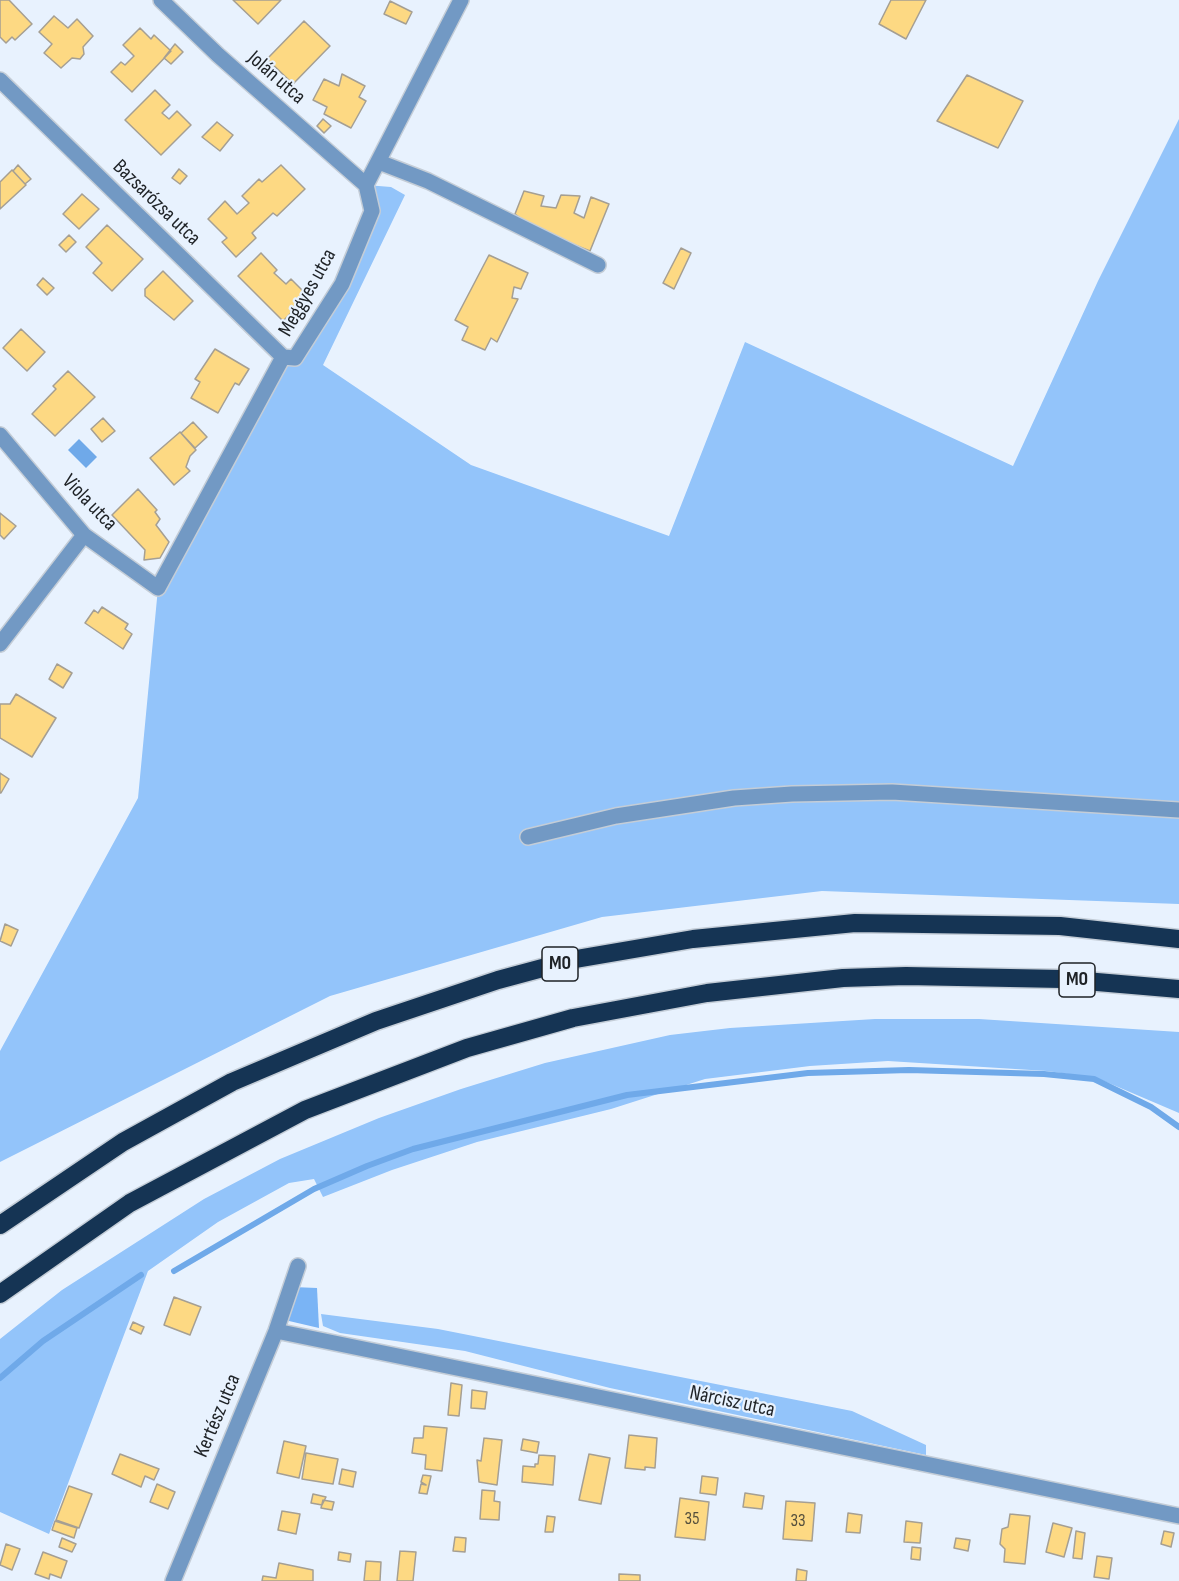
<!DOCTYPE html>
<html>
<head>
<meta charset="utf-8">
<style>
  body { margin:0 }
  canvas { display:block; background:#e8f2fe }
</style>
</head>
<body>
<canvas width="1179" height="1581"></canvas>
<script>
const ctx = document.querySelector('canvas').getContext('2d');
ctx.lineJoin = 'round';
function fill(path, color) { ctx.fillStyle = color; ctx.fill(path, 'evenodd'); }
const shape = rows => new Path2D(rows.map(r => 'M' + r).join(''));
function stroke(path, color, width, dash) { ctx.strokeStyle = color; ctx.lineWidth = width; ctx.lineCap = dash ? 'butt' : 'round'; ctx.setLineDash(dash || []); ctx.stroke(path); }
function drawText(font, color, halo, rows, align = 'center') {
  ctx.font = font + ' "Sofia Sans Condensed",sans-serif'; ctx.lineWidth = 4.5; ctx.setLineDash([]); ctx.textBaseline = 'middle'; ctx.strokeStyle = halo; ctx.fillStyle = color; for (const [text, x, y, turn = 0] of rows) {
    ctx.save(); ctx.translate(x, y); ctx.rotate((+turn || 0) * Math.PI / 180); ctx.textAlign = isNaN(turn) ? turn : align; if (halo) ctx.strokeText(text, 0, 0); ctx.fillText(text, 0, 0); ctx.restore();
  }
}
const green = shape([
  [1179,119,1179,904,822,891,602,917,330,996,0,1162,0,1051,138,798,158,588,283,357,296,358,372,211,366,185,391,187,405,195,323,365,471,465,669,536,745,342,1013,466,1098,281],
  [875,1019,979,1019,1179,1032,1179,1113,1097,1078,1047,1071,888,1061,810,1066,705,1079,611,1109,477,1142,392,1170,323,1197,314,1179,289,1183,218,1222,148,1271,49,1534,0,1512,0,1339,62,1290,204,1199,280,1159,379,1118,461,1089,545,1063,670,1035,730,1028],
  [321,1314,438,1329,852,1411,926,1445,926,1455,610,1388,465,1351,340,1333,323,1326]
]);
const forest = shape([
  [293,1287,317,1288,319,1328,289,1321,283,1308]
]);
const water = shape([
  [79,439,97,457,86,468,68,450]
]);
const stream = shape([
  [174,1271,314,1189,367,1166,413,1149,627,1095,808,1073,909,1070,1044,1074,1094,1079,1151,1107,1179,1127],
  [0,1378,43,1341,141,1275]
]);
const building = shape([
  [0,0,9,0,32,24,15,40,12,37,6,43,0,37,0,0],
  [233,0,281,0,258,24,233,0],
  [891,0,926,0,906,39,879,24,891,0],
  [390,1,412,12,406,24,384,14,390,1],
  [54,16,68,28,77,19,93,36,83,47,84,54,80,59,72,58,61,68,44,53,52,44,39,32,54,16],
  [304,21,330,46,293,84,267,59,304,21],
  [140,28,151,39,154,35,171,51,132,92,111,72,121,62,125,65,134,56,123,45,140,28],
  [175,44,183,52,171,64,164,58,175,44],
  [342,74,365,86,359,97,366,101,351,128,324,114,327,107,313,100,324,79,339,86,342,74],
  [967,75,1023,101,998,148,937,121,967,75],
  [155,90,170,105,162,113,169,119,177,111,191,125,161,155,125,120,155,90],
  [323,119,331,126,324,133,317,126,323,119],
  [217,122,233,135,220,151,202,137,217,122],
  [18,165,31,179,25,184,13,171,18,165],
  [281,165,305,189,277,216,273,213,252,233,256,238,236,257,222,242,227,238,208,219,225,201,237,214,249,203,242,196,259,179,262,182,281,165],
  [179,169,187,176,180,184,172,178,179,169],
  [12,170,26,185,0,209,0,182,12,170],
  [524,191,544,196,541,206,556,208,561,195,580,196,574,213,584,218,591,197,609,204,590,251,534,229,515,214,524,191],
  [82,194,99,209,79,229,63,214,82,194],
  [107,225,143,259,112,291,93,273,102,263,86,247,107,225],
  [69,235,76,242,66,252,59,245,69,235],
  [681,248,691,253,674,289,663,283,681,248],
  [261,253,277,270,274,273,286,284,291,279,308,296,283,321,238,276,261,253],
  [489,255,528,273,521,289,514,287,512,298,518,299,497,342,491,338,485,350,462,340,468,327,455,320,489,255],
  [163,271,193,301,174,320,145,296,145,289,163,271],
  [43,278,54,288,47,295,37,285,43,278],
  [21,329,45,352,27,371,3,348,21,329],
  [215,349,249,369,239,385,235,383,218,413,191,398,200,382,195,379,215,349],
  [68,371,95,397,55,436,32,414,56,389,53,386,68,371],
  [103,418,115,431,102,442,91,429,103,418],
  [193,422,207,437,195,448,181,433,193,422],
  [180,432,196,450,190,456,186,467,190,471,174,485,150,458,180,432],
  [138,489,157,510,155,512,160,519,156,525,169,542,160,558,144,560,145,550,112,515,138,489],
  [0,513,16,526,4,539,0,535,0,513],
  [102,607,128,624,125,629,132,634,123,649,85,623,94,610,98,613,102,607],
  [57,664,72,673,63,688,49,679,57,664],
  [16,694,56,718,32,757,0,738,0,704,10,704,16,694],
  [0,773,9,779,1,793,0,793,0,773],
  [5,924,18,930,11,946,0,941,5,924],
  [174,1297,201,1307,190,1335,164,1325,174,1297],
  [133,1322,144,1327,141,1334,130,1329,133,1322],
  [451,1383,462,1385,459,1416,448,1415,451,1383],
  [472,1390,487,1392,485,1409,471,1408,472,1390],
  [424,1426,447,1428,442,1471,425,1469,426,1455,412,1453,414,1438,423,1438,424,1426],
  [629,1435,657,1438,655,1468,645,1467,645,1470,625,1468,629,1435],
  [484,1438,502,1440,497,1485,479,1482,477,1460,481,1461,484,1438],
  [523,1439,539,1442,537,1453,521,1450,523,1439],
  [284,1441,306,1446,299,1478,277,1473,284,1441],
  [306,1453,338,1459,333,1484,302,1479,306,1453],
  [120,1454,159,1469,154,1480,145,1476,141,1487,112,1474,120,1454],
  [589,1454,610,1458,601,1504,579,1500,589,1454],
  [539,1455,555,1456,553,1485,522,1482,523,1466,535,1467,535,1464,538,1464,539,1455],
  [342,1469,356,1472,353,1487,339,1484,342,1469],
  [423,1475,431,1476,427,1494,419,1493,421,1484,426,1485,421,1482,423,1475],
  [702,1476,718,1478,716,1495,700,1493,702,1476],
  [157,1484,175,1492,168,1509,150,1502,157,1484],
  [69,1486,92,1494,79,1528,56,1520,69,1486],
  [482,1490,495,1491,494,1501,500,1502,499,1520,480,1519,482,1490],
  [745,1493,764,1496,762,1509,743,1507,745,1493],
  [313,1494,326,1497,322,1505,311,1503,313,1494],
  [680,1498,709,1502,705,1540,675,1537,680,1498],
  [323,1500,334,1502,332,1510,321,1508,323,1500],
  [786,1501,815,1503,812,1541,783,1539,786,1501],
  [282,1511,300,1514,296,1534,278,1530,282,1511],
  [848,1513,862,1515,860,1533,846,1532,848,1513],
  [1010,1514,1030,1516,1025,1564,1004,1562,1005,1549,1000,1544,1002,1529,1008,1527,1010,1514],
  [547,1516,555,1517,553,1532,545,1532,547,1516],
  [55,1521,77,1528,74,1538,52,1530,55,1521],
  [906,1521,922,1523,920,1543,904,1542,906,1521],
  [1053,1523,1072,1528,1064,1557,1046,1552,1053,1523],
  [1076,1531,1085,1533,1082,1559,1073,1558,1076,1531],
  [1164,1531,1174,1533,1171,1547,1161,1544,1164,1531],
  [455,1537,466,1538,465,1552,453,1551,455,1537],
  [62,1538,76,1544,72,1552,59,1547,62,1538],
  [956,1538,970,1540,968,1551,954,1548,956,1538],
  [6,1544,20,1549,12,1570,0,1565,6,1544],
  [912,1547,921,1548,920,1560,911,1559,912,1547],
  [400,1551,416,1552,413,1581,397,1581,400,1551],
  [43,1552,67,1561,61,1578,50,1574,49,1579,35,1574,43,1552],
  [339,1552,351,1554,350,1562,338,1560,339,1552],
  [1097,1556,1112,1558,1109,1579,1094,1577,1097,1556],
  [366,1561,381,1562,380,1581,364,1581,366,1561],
  [279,1563,313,1570,313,1581,262,1581,263,1576,276,1578,279,1563],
  [797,1569,807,1571,806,1581,796,1581,797,1569],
  [619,1574,640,1575,640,1581,619,1581,619,1574]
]);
const minor = shape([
  [161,0,218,55,366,185],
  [0,80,283,357],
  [379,162,428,181,598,265],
  [0,435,84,535,158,588,283,357,295,358,342,284,372,211,366,185,461,0],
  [0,644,84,535],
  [528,837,616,816,734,798,792,794,892,792,1179,810],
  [276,1331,1179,1516],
  [173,1581,276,1331,298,1266]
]);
const highway = shape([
  [0,1225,123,1142,232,1082,376,1021,498,980,576,959,693,939,855,923,1060,926,1179,939],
  [0,1294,130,1203,305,1110,467,1048,573,1018,707,993,843,978,906,976,1062,979,1179,989]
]);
const numberNames = [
  ["35",692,1519],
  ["33",798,1521]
];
const shields = [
  [560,964,36],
  [1077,980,36]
];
const shieldNames = [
  ["M0",560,964],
  ["M0",1077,980]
];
const streetNames = [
  ["Jolán utca",276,78,41],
  ["Bazsarózsa utca",156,203,44],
  ["Meggyes utca",308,293,-61],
  ["Viola utca",89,503,46],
  ["Nárcisz utca",732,1402,12],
  ["Kertész utca",218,1416,-67]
];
fill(green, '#93c4fa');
fill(forest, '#7ab4f5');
fill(water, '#6fa9e9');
stroke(stream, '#6fa9e9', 6);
fill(building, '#fdd983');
stroke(building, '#a59f93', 1.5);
stroke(minor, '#c4cdd7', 18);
stroke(highway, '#c4cdd7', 21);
stroke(minor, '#7299c4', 15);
stroke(highway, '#153454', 18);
drawText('18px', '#56503d', null, numberNames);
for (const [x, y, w] of shields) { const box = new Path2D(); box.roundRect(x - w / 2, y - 17, w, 34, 4.5); ctx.fillStyle = '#e8f2fe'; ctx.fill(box); stroke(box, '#1e2226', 1.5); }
drawText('bold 20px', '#1e2226', null, shieldNames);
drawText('21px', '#1e2226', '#e8f2fe', streetNames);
</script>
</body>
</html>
